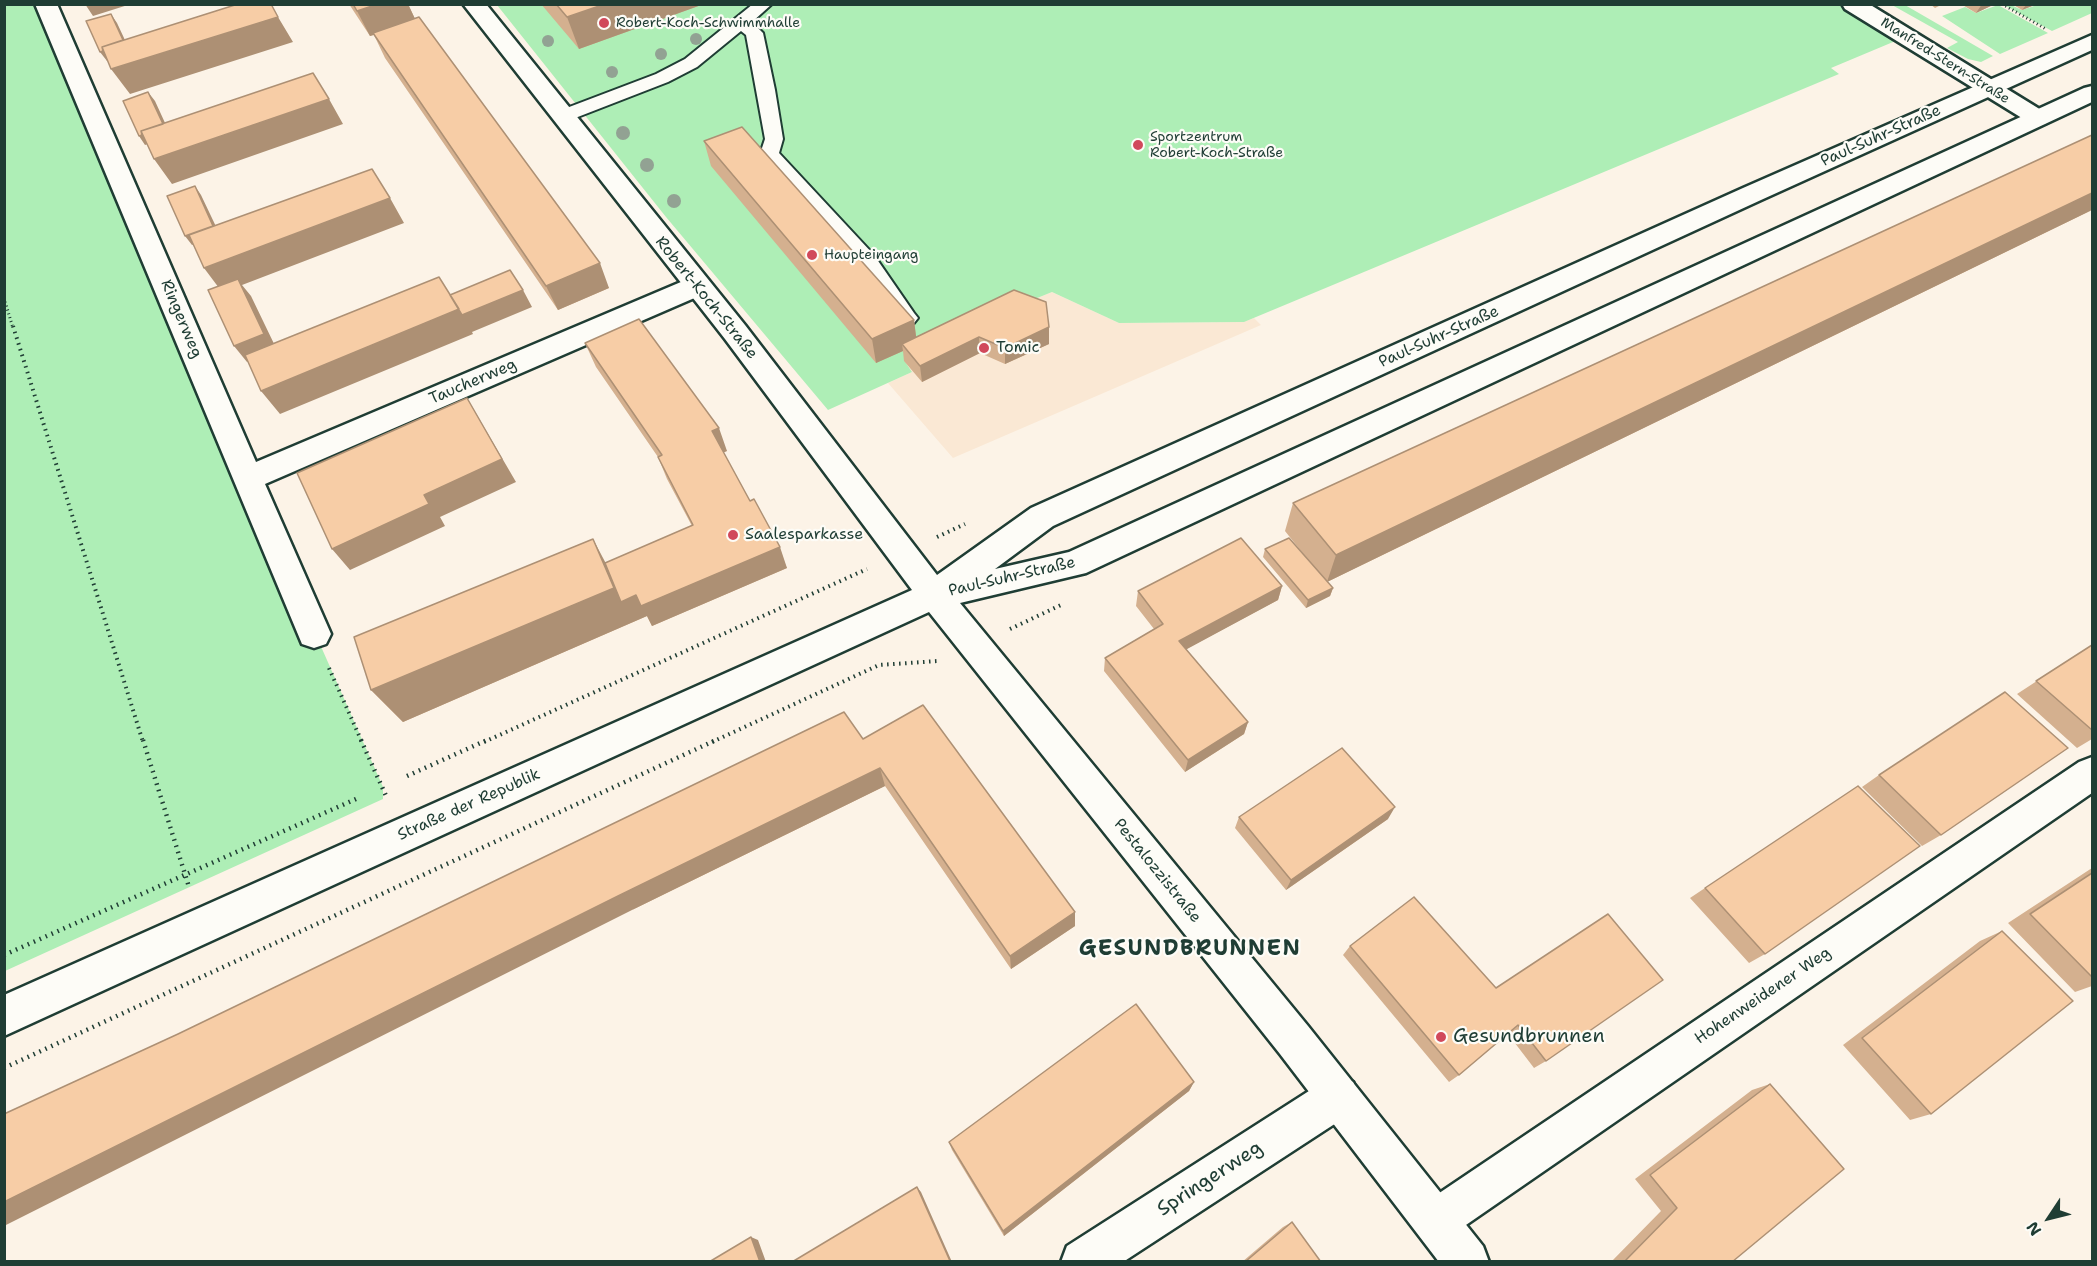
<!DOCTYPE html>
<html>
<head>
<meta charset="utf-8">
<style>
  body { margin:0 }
  #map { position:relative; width:2097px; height:1266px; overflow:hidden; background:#fcf3e7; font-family:"Shantell Sans",sans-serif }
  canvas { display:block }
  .frame { position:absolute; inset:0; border:6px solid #1f3d34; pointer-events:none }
  .north { position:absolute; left:2019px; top:1188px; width:60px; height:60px; -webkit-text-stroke:4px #fdfcf7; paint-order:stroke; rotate:235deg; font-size:16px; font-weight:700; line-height:24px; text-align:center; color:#1f3d34 }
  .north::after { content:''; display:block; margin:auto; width:21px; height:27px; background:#1f3d34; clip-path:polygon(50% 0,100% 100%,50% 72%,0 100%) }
</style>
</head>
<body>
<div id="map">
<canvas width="2097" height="1266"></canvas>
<div class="frame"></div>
<div class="north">N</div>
</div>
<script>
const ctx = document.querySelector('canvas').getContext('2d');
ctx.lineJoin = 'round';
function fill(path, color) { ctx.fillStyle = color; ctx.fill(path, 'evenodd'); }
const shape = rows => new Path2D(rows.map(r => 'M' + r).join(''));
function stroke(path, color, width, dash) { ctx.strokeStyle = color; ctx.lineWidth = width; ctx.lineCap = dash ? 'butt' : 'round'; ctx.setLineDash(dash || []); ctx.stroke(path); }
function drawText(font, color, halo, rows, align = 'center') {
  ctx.font = font + ' "Shantell Sans",sans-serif'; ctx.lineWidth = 4.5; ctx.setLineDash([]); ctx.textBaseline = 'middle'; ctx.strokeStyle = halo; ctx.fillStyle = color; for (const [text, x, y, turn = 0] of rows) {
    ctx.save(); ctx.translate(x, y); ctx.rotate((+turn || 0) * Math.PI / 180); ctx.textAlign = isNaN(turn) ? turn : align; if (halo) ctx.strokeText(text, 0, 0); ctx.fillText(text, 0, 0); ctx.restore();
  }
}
const built = shape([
  [1052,292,1119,323,1243,322,1254,318,1261,325,953,458,888,383,912,372,904,361,1015,307]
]);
const green = shape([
  [1853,4,1905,37,1831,68,1839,74,1244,322,1119,323,1052,292,1015,307,904,360,912,372,828,410,666,217,497,5],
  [4,5,38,5,383,787,383,799,5,971],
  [1892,5,1905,5,1993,56,1981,62,1968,59,1947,48,1958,42],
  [1998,5,2048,33,2000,54,1942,16,1965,7,1976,13],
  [2004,5,2011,5,2022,10,2037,5,2092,5,2092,13,2052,31]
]);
const pathFar2 = shape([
  [2002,4,2046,29],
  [4,298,13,328]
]);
const pathFar1 = shape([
  [13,326,143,742],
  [937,537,965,524],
  [1010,629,1061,605],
  [329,668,362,742],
  [484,742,867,569],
  [712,742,879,665,938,661]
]);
const path = shape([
  [143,740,189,887],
  [361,740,387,798],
  [407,776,487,740],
  [4,955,356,799],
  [4,1068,716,740]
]);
const lane = shape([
  [753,4,772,4,752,22,763,33,775,90,783,139,779,153,874,255,914,313,918,318,914,323,907,325,900,323,860,265,760,154,765,139,746,35,741,31,697,67,668,82,570,120,563,122,556,120,554,116,556,112,656,74,685,59,753,4]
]);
const street = shape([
  [35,4,57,4,256,462,688,279,697,277,706,279,710,286,706,293,265,484,331,634,326,644,314,648,302,644,35,4],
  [1842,4,1869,4,2046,113,2050,118,2046,123,2038,125,2030,123,1845,9,1842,4],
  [2092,757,2092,793,1450,1236,1435,1243,1420,1236,1413,1221,1420,1206,2079,762,2092,757],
  [1338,1076,1353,1082,1359,1097,1353,1112,1123,1262,1061,1262,1067,1246,1323,1082,1338,1076]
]);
const secondary = shape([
  [463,4,486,4,745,325,937,575,1031,508,1743,188,2092,35,2092,50,1761,200,1053,526,995,569,1069,552,2084,88,2092,86,2092,102,1086,573,960,603,1308,1026,1483,1246,1489,1262,1439,1262,1280,1054,929,612,4,1036,4,995,912,590,725,339,463,4]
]);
const trees = [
  [696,39,6],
  [548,41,6],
  [661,54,6],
  [612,72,6],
  [623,133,7],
  [647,165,7],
  [674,201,7]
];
const wall = shape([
  [349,4,408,4,415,19,609,288,558,310,385,58,374,35,370,36],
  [541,4,704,4,579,49],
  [1930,4,1943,4,1935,8],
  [1961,4,1995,4,1976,13],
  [2012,4,2037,4,2022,10],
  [704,141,914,320,916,337,1014,290,1049,344,1005,364,980,353,922,382,904,361,903,351,876,363,711,166],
  [2092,210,1327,582,1333,588,1330,596,1306,608,1263,557,1265,549,1312,565,1285,531,1293,503],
  [585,343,727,451,723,452,787,568,652,626,647,616,403,722,371,690,605,563,692,526,667,479,658,457,596,367],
  [1282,586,1278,600,1186,649,1248,722,1244,734,1185,772,1104,671,1105,658,1154,629,1136,606,1138,591],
  [2092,645,2092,739,2077,748,2017,694],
  [863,739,1075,912,1075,926,1011,969,885,786,632,910],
  [1879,775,1941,835,1922,846,1862,787],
  [1239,817,1388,819,1286,890,1235,828],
  [2092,868,2092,986,2075,992,2008,923],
  [1705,888,1765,954,1749,963,1690,898],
  [2002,931,1931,1114,1910,1120,1843,1045,1980,941],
  [1350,946,1496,988,1546,1061,1534,1068,1508,1034,1459,1075,1449,1082,1343,955],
  [1194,1082,1189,1091,1004,1236,952,1150,949,1142],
  [1770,1084,1732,1262,1611,1262,1661,1211,1635,1179,1752,1090],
  [1292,1222,1321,1262,1242,1262,1283,1227]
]);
const shadedWall = shape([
  [85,4,131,4,93,16],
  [378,4,408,4,416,21,370,36,357,11],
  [605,4,704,4,579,49,567,17],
  [1982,4,1995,4,1976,13],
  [2027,4,2037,4,2022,10],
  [111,14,117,23,131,53,107,61,100,52],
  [278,17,293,42,130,94,111,69],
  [148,92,155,101,171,136,145,145,139,136],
  [329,99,343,124,172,184,154,159],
  [195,186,201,195,220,235,192,245,185,236],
  [2092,193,2092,210,1327,582,1336,555],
  [390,198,404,223,242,285,251,296,277,350,247,362,234,346,222,292,204,268],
  [600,263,609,288,558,310,546,286],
  [523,290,532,307,472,332,473,334,280,414,261,391,459,309],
  [914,320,917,344,902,344,903,351,876,363,872,339],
  [1049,327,1049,344,1005,364,1005,348],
  [979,337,980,353,922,382,920,366],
  [467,398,516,482,440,517,445,526,350,570,332,549,424,495],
  [719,428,727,451,720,454,712,431],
  [593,539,612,575,636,595,780,547,787,568,652,626,647,616,403,722,371,690],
  [1282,586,1278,600,1176,655,1179,641],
  [1333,588,1330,596,1306,608,1308,600],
  [1248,722,1244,734,1185,772,1188,760],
  [880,768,885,786,632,910,4,1226,4,1202,618,896],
  [1395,807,1388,819,1286,890,1291,880],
  [1075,912,1075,926,1011,969,1010,956],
  [1194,1082,1189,1091,1004,1236,1003,1231],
  [917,1187,921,1192,952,1262,950,1262],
  [751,1237,758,1240,766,1262,760,1262]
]);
const building = shape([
  [238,4,271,4,278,17,111,69,102,47,238,4],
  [353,4,378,4,357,11,353,4],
  [556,4,605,4,567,17,556,4],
  [111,14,123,40,102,47,103,51,100,52,86,21,111,14],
  [419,17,600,263,546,286,373,33,419,17],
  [313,73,329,99,154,159,141,131,313,73],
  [148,92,163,124,141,131,142,135,139,136,123,101,148,92],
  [742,127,914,320,872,339,704,141,742,127],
  [2092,135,2092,193,1336,555,1293,503,2092,135],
  [372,169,390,198,204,268,189,235,372,169],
  [195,186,213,226,185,236,167,196,195,186],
  [510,270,523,290,462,315,450,295,510,270],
  [439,277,459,309,261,391,245,355,439,277],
  [238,279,264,334,234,346,208,290,238,279],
  [1014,290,1046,302,1049,327,1005,348,979,337,920,366,902,344,1014,290],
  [639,319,719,428,712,431,750,501,754,499,780,547,641,606,636,595,621,602,605,563,693,525,658,457,662,455,585,343,639,319],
  [467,398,502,459,424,495,429,504,332,549,297,473,467,398],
  [1241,538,1282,586,1179,641,1248,722,1188,760,1105,658,1163,624,1138,591,1241,538],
  [1289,538,1333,588,1308,600,1265,549,1289,538],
  [593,539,614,588,371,690,354,637,593,539],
  [2092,645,2092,730,2036,681,2092,645],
  [2005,692,2068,748,1941,835,1879,775,2005,692],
  [923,705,1075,912,1010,956,880,768,618,896,4,1202,4,1114,178,1034,844,712,863,739,923,705],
  [1342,748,1395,807,1291,880,1239,817,1342,748],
  [1858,786,1920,846,1765,954,1705,888,1858,786],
  [2092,873,2092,977,2030,914,2092,873],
  [1414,897,1496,988,1608,914,1663,980,1546,1061,1518,1025,1459,1075,1350,946,1414,897],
  [2002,931,2073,1001,1931,1114,1862,1038,2002,931],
  [1136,1004,1194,1082,1003,1231,949,1142,1136,1004],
  [1770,1084,1844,1169,1732,1262,1624,1262,1677,1208,1650,1175,1770,1084],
  [917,1187,950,1261,792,1262,917,1187],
  [1292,1222,1321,1262,1245,1262,1292,1222],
  [751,1237,760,1262,709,1262,751,1237]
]);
const markers = [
  [604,23,6,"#d1495b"],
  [1138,145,6,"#d1495b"],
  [812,255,6,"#d1495b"],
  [984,348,6,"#d1495b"],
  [733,535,6,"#d1495b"],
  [1441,1037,6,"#d1495b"]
];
const farPoinames = [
  ["Robert-Koch-Schwimmhalle",616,23],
  ["Sportzentrum",1150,137],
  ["Robert-Koch-Straße",1150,153],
  ["Haupteingang",824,255]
];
const farStreetnames = [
  ["Manfred-Stern-Straße",1945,61,32]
];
const streetNames = [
  ["Paul-Suhr-Straße",1881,136,-24],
  ["Robert-Koch-Straße",706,298,51],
  ["Ringerweg",181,319,67],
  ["Paul-Suhr-Straße",1439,337,-24],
  ["Taucherweg",473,382,-23],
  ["Paul-Suhr-Straße",1012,577,-13],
  ["Straße der Republik",469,805,-24],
  ["Pestalozzistraße",1157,871,51],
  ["Hohenweidener Weg",1763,996,-34]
];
const poiNames = [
  ["Tomic",996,348],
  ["Saalesparkasse",745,535]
];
const nearPoinames = [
  ["Gesundbrunnen",1453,1037]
];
const nearStreetnames = [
  ["Springerweg",1210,1179,-33]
];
const districtNames = [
  ["GESUNDBRUNNEN",1190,949]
];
fill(built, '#fae8d4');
fill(green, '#aeeeb6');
stroke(lane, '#1f3d34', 4);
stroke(street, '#1f3d34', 5);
stroke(secondary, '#1f3d34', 5);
stroke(pathFar2, '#1f3d34', 3, [1, 3]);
stroke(pathFar1, '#1f3d34', 4, [1.5, 4.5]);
stroke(path, '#1f3d34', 4.5, [1.5, 5]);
fill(lane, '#fdfcf7');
fill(street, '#fdfcf7');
fill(secondary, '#fdfcf7');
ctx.fillStyle = '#92a293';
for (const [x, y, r] of trees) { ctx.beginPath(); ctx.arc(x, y, r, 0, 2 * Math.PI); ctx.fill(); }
fill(wall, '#d4b08f');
fill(shadedWall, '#ad9074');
fill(building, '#f7cda6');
stroke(building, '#ad9074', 1.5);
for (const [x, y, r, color] of markers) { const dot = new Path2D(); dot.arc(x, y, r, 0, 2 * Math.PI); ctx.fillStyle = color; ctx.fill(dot); stroke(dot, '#fdfcf7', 2); }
drawText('14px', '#1f3d34', '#fdfcf7', farPoinames, 'left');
drawText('14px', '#1f3d34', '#fdfcf7', farStreetnames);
drawText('16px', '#1f3d34', '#fdfcf7', streetNames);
drawText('16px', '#1f3d34', '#fdfcf7', poiNames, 'left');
drawText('20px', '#1f3d34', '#fdfcf7', nearPoinames, 'left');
drawText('20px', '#1f3d34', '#fdfcf7', nearStreetnames);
ctx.letterSpacing = '1.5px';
drawText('bold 22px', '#1f3d34', '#fdfcf7', districtNames);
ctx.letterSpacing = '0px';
</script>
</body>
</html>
